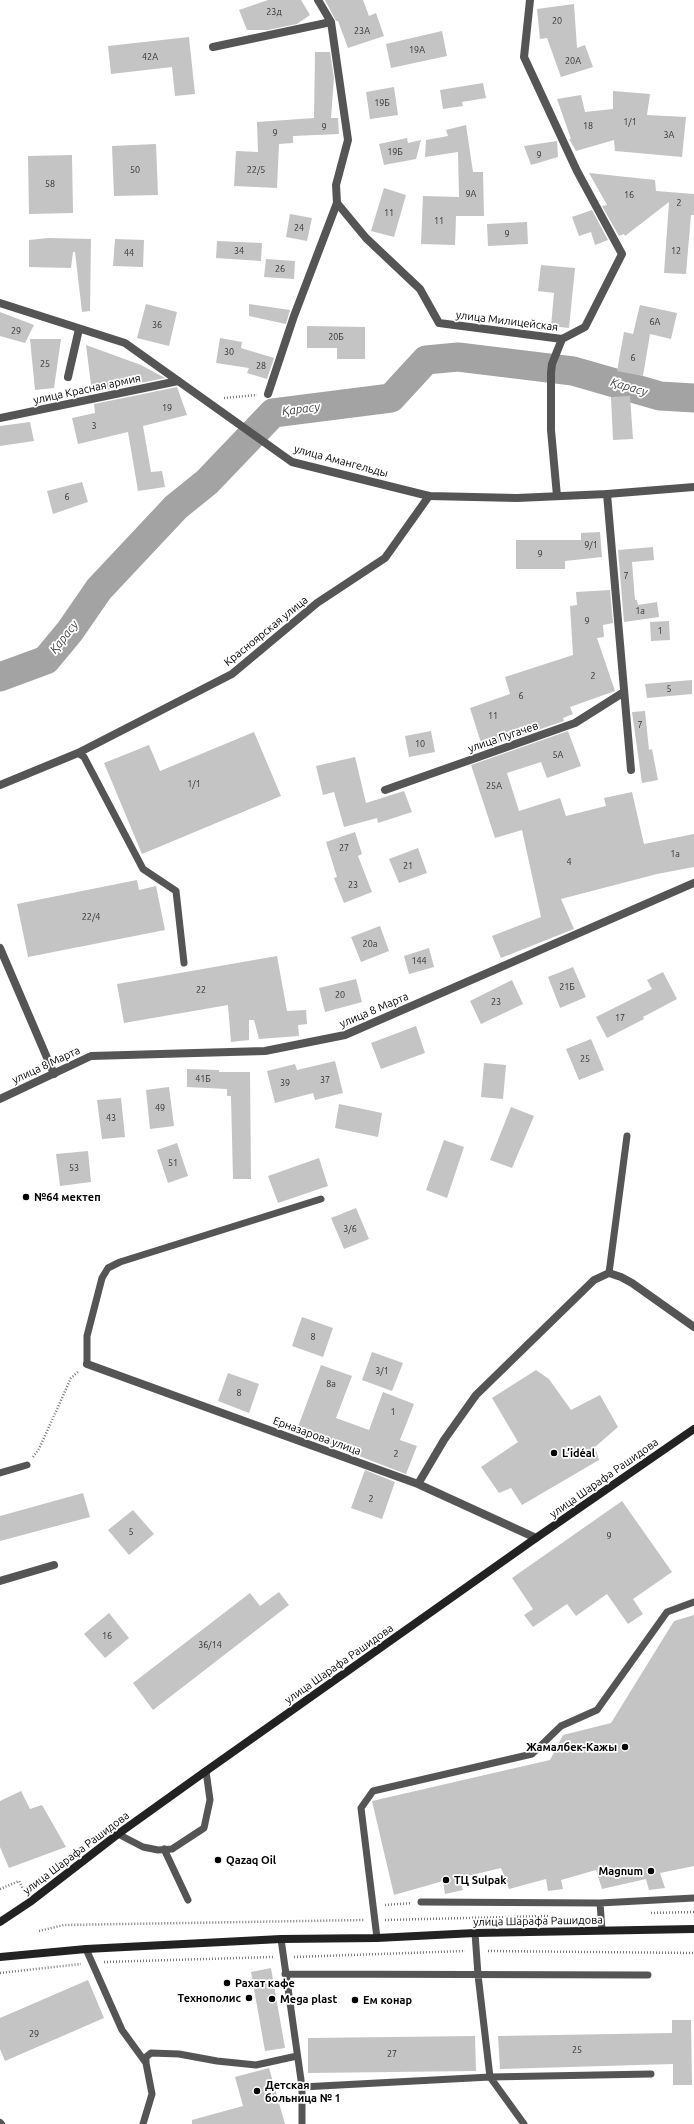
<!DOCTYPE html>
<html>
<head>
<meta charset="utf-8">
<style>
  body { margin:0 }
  canvas { display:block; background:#fff }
</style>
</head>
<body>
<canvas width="694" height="2124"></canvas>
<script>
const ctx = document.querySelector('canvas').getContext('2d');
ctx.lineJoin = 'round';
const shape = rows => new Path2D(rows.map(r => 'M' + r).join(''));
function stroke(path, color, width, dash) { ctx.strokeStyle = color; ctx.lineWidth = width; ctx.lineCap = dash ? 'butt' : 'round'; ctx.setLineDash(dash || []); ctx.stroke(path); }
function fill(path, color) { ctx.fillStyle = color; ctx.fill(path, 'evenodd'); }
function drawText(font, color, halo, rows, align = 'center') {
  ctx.font = font + ' Ubuntu,sans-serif'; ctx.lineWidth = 3.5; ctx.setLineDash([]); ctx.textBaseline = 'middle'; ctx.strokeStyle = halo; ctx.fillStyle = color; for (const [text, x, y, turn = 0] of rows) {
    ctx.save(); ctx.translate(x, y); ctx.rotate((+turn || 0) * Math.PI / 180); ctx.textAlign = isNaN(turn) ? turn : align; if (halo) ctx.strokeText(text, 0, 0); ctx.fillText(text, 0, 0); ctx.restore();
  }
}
const river = shape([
  [0,677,46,660,70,631,99,589,176,507,207,482,273,413,391,398,426,360,458,357,573,371,660,396,694,398]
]);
const building = shape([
  [268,0,301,0,310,15,297,24,268,30,247,30,239,10],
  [325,0,363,0,369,16,376,13,384,36,348,48,338,21,336,21],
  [574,4,577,48,585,45,593,67,561,77,547,38,540,39,537,9],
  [442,31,447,56,391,68,386,44],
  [189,37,195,94,175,96,172,67,111,74,108,46],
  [315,52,330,52,334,78,331,118,338,118,339,134,293,136,293,143,279,144,277,188,234,186,236,151,258,152,257,122,314,118],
  [483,83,486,98,462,102,463,106,443,109,440,90],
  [394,87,398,115,370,119,366,92],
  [613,91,650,94,647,115,686,117,682,157,615,151,614,140,576,151,569,139,571,139,557,99,581,95,585,112,613,109],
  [466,125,473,172,483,172,484,216,456,216,455,245,421,244,423,196,459,197,458,152,425,157,426,140,448,136,446,130],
  [407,138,408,143,421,140,416,159,384,165,379,144],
  [557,141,558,157,531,165,524,146],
  [156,144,158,195,114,196,112,146],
  [72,155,73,213,29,214,28,156],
  [589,173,655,180,656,191,694,194,694,215,691,215,686,274,664,273,669,202,625,236,624,234,619,236,602,206,607,205],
  [384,188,406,195,394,237,371,231],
  [592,210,608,240,595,245,591,232,579,236,572,217],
  [290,214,312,218,307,241,286,237],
  [527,222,528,244,488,246,487,224],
  [48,238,91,239,90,311,82,312,75,252,73,252,71,268,29,267,29,240],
  [115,239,144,240,143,267,113,266],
  [217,241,262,243,261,261,216,258],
  [266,259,295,261,294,279,264,277],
  [541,265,575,268,569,328,551,326,554,293,538,291],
  [146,304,177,312,169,346,137,338],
  [249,304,290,310,286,324,249,316],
  [640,305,677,313,671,339,650,334,643,376,617,371,624,332,633,334],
  [0,312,34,325,25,343,0,336],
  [307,326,365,327,365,359,337,359,337,348,307,348],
  [220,338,242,342,241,348,274,358,267,379,247,373,249,368,216,363],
  [30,339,61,339,54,388,35,390],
  [86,345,141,365,165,378,92,393],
  [177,387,187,415,143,426,151,472,162,471,165,487,138,491,128,432,78,444,72,418,95,413,94,404],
  [630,396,633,439,613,440,611,397],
  [30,422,34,441,0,446,0,426],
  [82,482,88,502,53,514,47,491],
  [600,532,602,557,565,561,565,569,516,569,516,540,581,540,581,533],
  [653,547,654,560,632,562,635,600,637,600,638,605,657,602,659,617,624,622,618,550],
  [610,590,613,623,603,625,604,637,597,638,615,691,570,707,573,714,563,718,564,721,483,749,470,708,510,694,505,677,573,655,570,606,577,605,576,592],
  [669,621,670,640,651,641,650,622],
  [692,680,692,694,647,698,645,684],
  [645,711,649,750,652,749,658,780,642,783,632,712],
  [431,731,435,752,409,757,405,736],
  [568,731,581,766,547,778,541,762,507,773,519,811,560,798,566,816,606,806,604,798,632,792,644,844,694,834,694,867,657,874,561,899,574,929,501,958,492,936,541,917,522,830,495,838,471,765],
  [254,732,281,796,142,854,104,763,149,745,160,771],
  [355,757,366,803,404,791,412,812,378,823,377,818,344,827,334,792,323,795,316,766],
  [355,832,362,854,358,856,372,892,344,903,334,878,337,877,326,842],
  [418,848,427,873,399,883,389,859],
  [137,880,139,890,156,886,165,930,28,957,17,904],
  [380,926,389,951,361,962,351,937],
  [429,948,434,967,409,974,404,956],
  [277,956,287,1011,306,1010,307,1024,298,1025,299,1036,259,1039,254,1020,249,1020,249,1040,231,1042,228,1005,124,1023,117,984],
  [573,967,586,997,560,1008,548,977],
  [663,972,677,999,643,1017,644,1019,607,1038,596,1017,652,989,647,980],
  [356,979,362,1002,325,1012,319,988],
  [512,980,523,1004,481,1024,470,1001],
  [416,1026,425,1053,381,1069,371,1043],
  [591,1039,604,1070,579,1080,566,1049],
  [335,1061,343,1093,315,1100,313,1093,275,1103,267,1071,295,1064,297,1070],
  [484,1063,506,1065,503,1099,481,1097],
  [187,1069,219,1070,219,1072,250,1072,251,1179,233,1179,231,1096,227,1096,227,1089,187,1087],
  [169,1087,174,1126,150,1129,146,1090],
  [121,1098,125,1137,102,1139,97,1100],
  [339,1104,382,1113,378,1137,335,1128],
  [511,1107,534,1116,512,1168,490,1160],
  [444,1140,464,1147,447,1198,426,1190],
  [177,1143,188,1176,168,1183,157,1150],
  [88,1151,91,1182,60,1186,56,1154],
  [319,1158,328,1186,278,1203,268,1176],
  [356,1208,369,1239,344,1249,331,1218],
  [302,1317,333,1328,323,1357,292,1346],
  [372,1352,403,1363,392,1391,362,1380],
  [321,1365,352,1376,336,1418,369,1430,383,1392,414,1404,400,1440,417,1446,406,1474,296,1432],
  [536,1370,549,1379,571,1410,600,1395,618,1427,595,1447,599,1460,522,1505,511,1488,499,1493,481,1467,518,1442,492,1398],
  [228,1373,259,1384,249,1413,218,1401],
  [365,1470,395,1482,382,1519,351,1508],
  [83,1493,90,1517,0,1541,0,1516],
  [622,1501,672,1572,633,1599,643,1614,628,1624,607,1594,576,1616,567,1604,533,1627,524,1615,533,1609,512,1578],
  [133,1510,154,1534,129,1555,108,1530],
  [279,1592,289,1605,153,1710,133,1683,250,1593,260,1606],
  [109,1613,129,1638,105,1658,84,1634],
  [694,1615,694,1866,660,1873,665,1888,649,1890,646,1879,602,1889,596,1870,561,1880,563,1889,548,1891,546,1879,509,1889,501,1868,459,1878,463,1890,445,1894,443,1881,394,1895,372,1801,550,1760,563,1735,611,1723,674,1621],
  [21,1791,30,1809,42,1805,66,1847,9,1868,0,1847,0,1801],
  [271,1968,285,2048,265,2051,251,1972],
  [88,1980,104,2018,5,2061,0,2049,0,2018],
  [672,2020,691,2020,692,2085,673,2085,673,2064,500,2069,498,2036,672,2033],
  [475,2036,476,2071,308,2073,308,2038],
  [269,2068,285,2124,192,2124,192,2120,243,2106,235,2077]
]);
const path = shape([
  [224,398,257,395],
  [33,1457,39,1449,71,1378,79,1371],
  [0,1889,19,1881,24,1891],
  [385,1905,412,1903],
  [651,1913,694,1912],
  [385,1920,548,1916],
  [39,1931,64,1925,364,1920],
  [488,1951,694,1953],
  [294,1957,465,1951],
  [104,1962,273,1957],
  [0,1973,81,1964]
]);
const service = shape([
  [78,753,84,757,143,869,176,891,184,963],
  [609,1273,627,1136],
  [87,1364,87,1336,102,1278,108,1268,120,1262,321,1199],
  [0,1473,27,1465],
  [118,1834,143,1847,158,1850,172,1849,204,1828,210,1800,206,1771],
  [164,1849,188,1900],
  [421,1902,600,1903],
  [602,1930,600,1903,694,1898],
  [475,1933,478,1975,490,2077,524,2124],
  [377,1938,361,1808,373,1791,532,1754,561,1726,597,1710,667,1612,694,1602],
  [281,1939,302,2087,302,2124],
  [86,1949,122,2030,146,2063],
  [285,1974,648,1975],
  [302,2087,490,2077,651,2074],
  [143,2124,152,2094,146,2063,146,2057,151,2053,179,2054,217,2061,256,2065,297,2056]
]);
const pedestrian = shape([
  [0,418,178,381]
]);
const minor = shape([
  [318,0,331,22,348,140,336,185,337,203,366,238,420,289,439,323,562,339,585,327,622,254,577,171,524,57,530,0],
  [213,47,331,22],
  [68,377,79,329],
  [268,394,294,316,337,203],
  [607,494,631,770],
  [557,496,551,430,551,373,552,364,562,339],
  [0,785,78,753,232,674,317,603,385,558,429,496],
  [385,790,575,723,624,692],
  [0,948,54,1074],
  [0,1099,91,1056,265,1051,345,1035,694,883],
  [87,1364,418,1484,536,1538],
  [418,1484,444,1440,476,1395,594,1280,609,1273,621,1277,632,1283,694,1327],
  [0,1581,54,1565],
  [0,2123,1,2124]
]);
const tertiary = shape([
  [0,303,125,343,292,462,429,496,517,498,607,494,694,487]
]);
const secondary = shape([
  [0,1922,30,1902,118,1834,206,1771,536,1538,694,1429],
  [0,1957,86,1949,281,1939,377,1938,475,1933,694,1929]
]);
const markers = [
  [26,1197,4,"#000"],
  [554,1453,4,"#000"],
  [625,1747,4,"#000"],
  [218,1860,4,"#000"],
  [651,1871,4,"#000"],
  [446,1880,4,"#000"],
  [227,1983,4,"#000"],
  [249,1998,4,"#000"],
  [272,1999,4,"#000"],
  [355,2000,4,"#000"],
  [257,2091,4,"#000"]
];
const numberNames = [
  ["23д",274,12],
  ["20",557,21],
  ["23А",362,31],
  ["19А",417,50],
  ["42А",150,57],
  ["20А",573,61],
  ["19Б",382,103],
  ["1/1",630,122],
  ["18",588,126],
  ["9",324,127],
  ["9",275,133],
  ["3А",669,135],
  ["19Б",395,152],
  ["9",539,155],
  ["50",135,170],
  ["22/5",256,170],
  ["58",50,184],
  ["9А",471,194],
  ["16",629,195],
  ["2",679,203],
  ["11",389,213],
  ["11",439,221],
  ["24",299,228],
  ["9",507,234],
  ["34",239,251],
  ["12",676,251],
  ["44",129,253],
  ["26",280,269],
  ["6А",655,322],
  ["36",157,325],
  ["29",16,331],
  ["20Б",336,337],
  ["30",229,352],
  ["6",633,358],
  ["25",45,364],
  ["28",261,366],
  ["19",167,408],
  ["3",94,426],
  ["6",67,497],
  ["9/1",591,545],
  ["9",540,554],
  ["7",626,576],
  ["1а",640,611],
  ["9",587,621],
  ["1",660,631],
  ["2",593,676],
  ["5",669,689],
  ["6",521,696],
  ["11",493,716],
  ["7",640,725],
  ["10",420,744],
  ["5А",558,755],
  ["1/1",194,784],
  ["25А",494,786],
  ["27",344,848],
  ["1а",675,854],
  ["4",569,862],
  ["21",408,866],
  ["23",353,885],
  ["22/4",91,917],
  ["20а",370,944],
  ["144",419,961],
  ["21Б",567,987],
  ["22",201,990],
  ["20",340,995],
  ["23",496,1002],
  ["17",620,1018],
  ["25",585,1059],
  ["41Б",203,1079],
  ["37",325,1080],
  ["39",285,1083],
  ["49",160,1108],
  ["43",111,1118],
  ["51",173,1163],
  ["53",74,1168],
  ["3/6",350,1229],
  ["8",313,1337],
  ["3/1",382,1371],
  ["8а",331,1384],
  ["8",239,1393],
  ["1",393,1412],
  ["2",396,1454],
  ["2",371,1499],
  ["5",131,1532],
  ["9",609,1536],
  ["16",107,1636],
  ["36/14",210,1645],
  ["29",34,2034],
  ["25",577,2050],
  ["27",392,2054]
];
const streetNames = [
  ["улица Милицейская",507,321,7],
  ["улица Красная армия",87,389,-12],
  ["улица Амангельды",341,461,15],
  ["Красноярская улица",266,631,-39],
  ["улица Пугачев",503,737,-19],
  ["улица 8 Марта",374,1010,-23],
  ["улица 8 Марта",46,1065,-25],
  ["Ерназарова улица",317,1436,20],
  ["улица Шарафа Рашидова",604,1478,-35],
  ["улица Шарафа Рашидова",339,1664,-35],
  ["улица Шарафа Рашидова",76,1853,-37],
  ["улица Шарафа Рашидова",538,1921,-1]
];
const poiNames = [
  ["№64 мектеп",34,1197],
  ["L’idéal",562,1453],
  ["Жамалбек-Кажы",617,1747,"right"],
  ["Qazaq Oil",226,1860],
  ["Magnum",643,1871,"right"],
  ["ТЦ Sulpak",454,1880],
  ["Рахат кафе",235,1983],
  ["Технополис",241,1998,"right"],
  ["Mega plast",280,1999],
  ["Ем конар",363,2000],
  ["Детская",265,2085],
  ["больница № 1",265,2098]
];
const waterNames = [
  ["Қарасу",629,387,16],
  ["Қарасу",301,409,-7],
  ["Қарасу",64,637,-52]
];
stroke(river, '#a3a3a3', 29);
fill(building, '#c4c4c4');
stroke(path, '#777', 2.5, [1, 2]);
stroke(service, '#555', 7);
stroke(pedestrian, '#555', 8);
stroke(minor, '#555', 8);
stroke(tertiary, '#555', 8);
stroke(secondary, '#222', 8);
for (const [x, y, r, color] of markers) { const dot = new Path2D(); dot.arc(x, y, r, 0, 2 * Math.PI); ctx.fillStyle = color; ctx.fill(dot); stroke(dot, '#fff', 1.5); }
drawText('9px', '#313131', null, numberNames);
drawText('11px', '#000', '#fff', streetNames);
drawText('bold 11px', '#000', '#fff', poiNames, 'left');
drawText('italic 12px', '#444', '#fff', waterNames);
</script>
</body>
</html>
